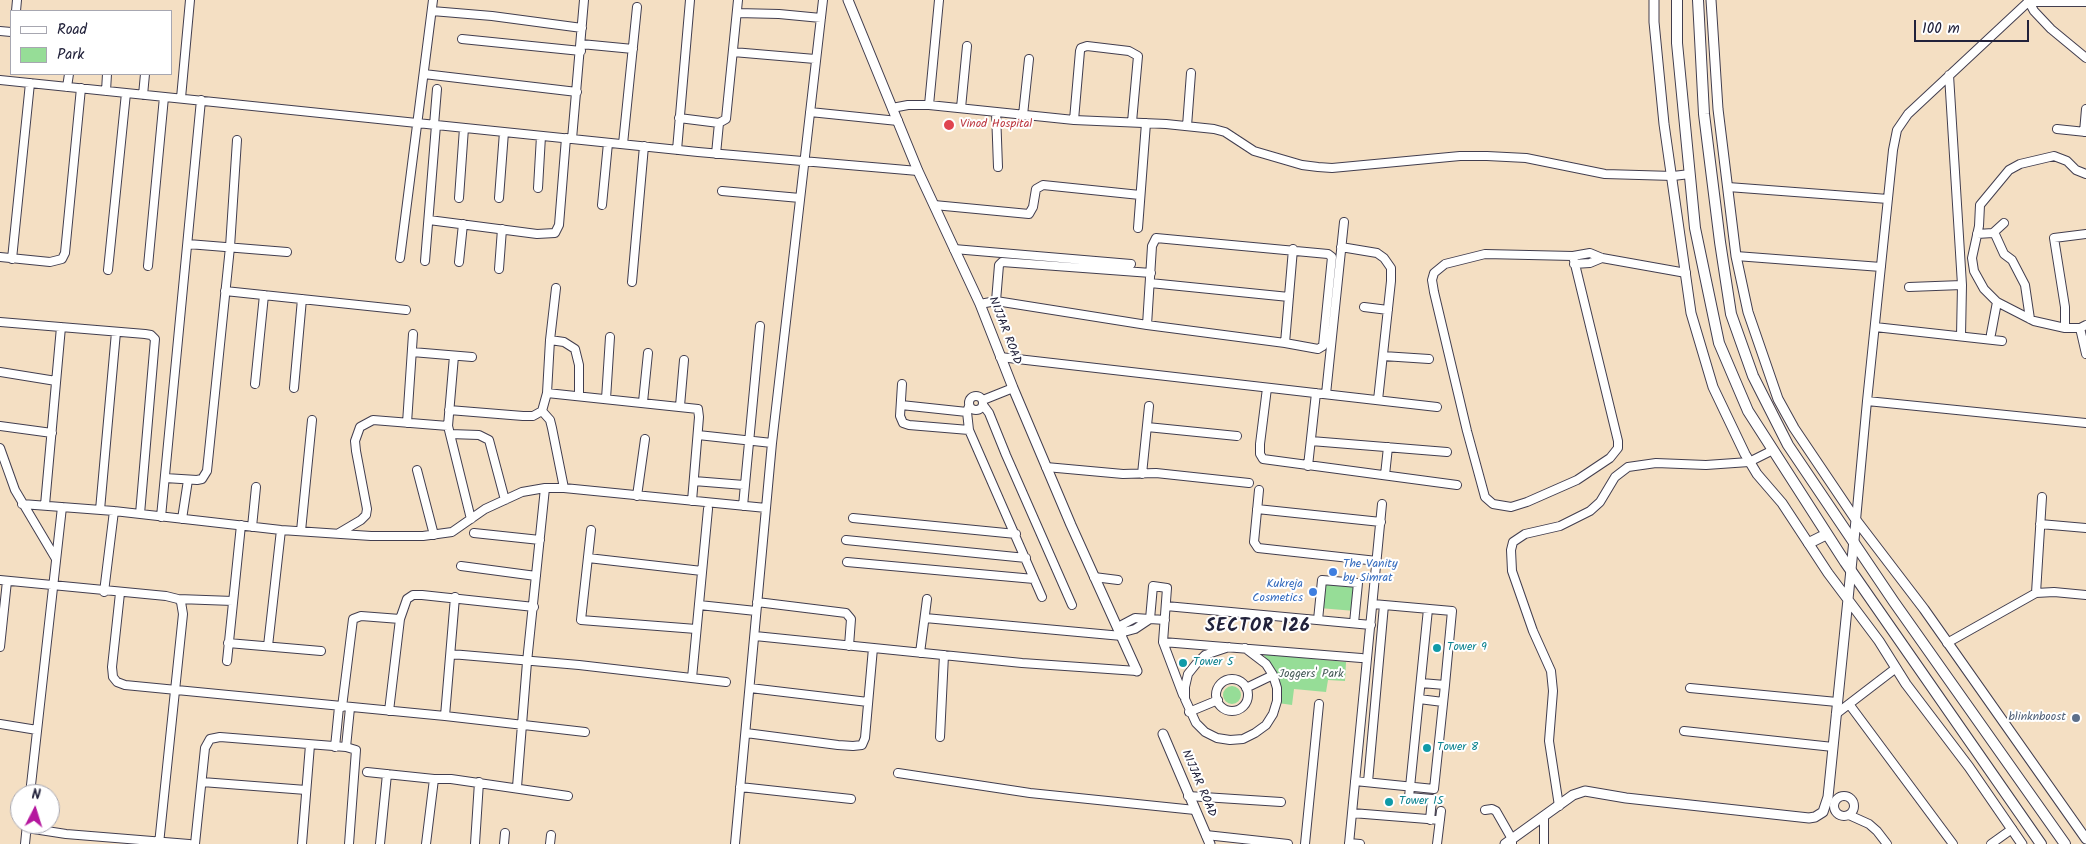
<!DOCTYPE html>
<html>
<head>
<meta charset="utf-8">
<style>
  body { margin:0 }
  #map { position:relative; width:2086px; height:844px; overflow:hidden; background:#f4dfc3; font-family:Kalam,sans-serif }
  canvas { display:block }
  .legend { position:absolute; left:10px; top:10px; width:162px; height:65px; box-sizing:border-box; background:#fff; border:1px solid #a7a7b1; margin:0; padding:6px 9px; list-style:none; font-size:15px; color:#22223b }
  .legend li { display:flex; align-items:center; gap:10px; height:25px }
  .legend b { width:25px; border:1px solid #a7a7b1 }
  .north { position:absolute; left:10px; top:784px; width:50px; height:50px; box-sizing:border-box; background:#fff; border:1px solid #a7a7b1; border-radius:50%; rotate:5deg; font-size:14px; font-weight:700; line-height:20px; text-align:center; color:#22223b }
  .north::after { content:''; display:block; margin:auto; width:18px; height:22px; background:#b5179e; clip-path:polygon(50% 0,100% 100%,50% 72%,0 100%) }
  .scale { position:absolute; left:1914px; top:20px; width:115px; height:22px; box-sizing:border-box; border:2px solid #22223b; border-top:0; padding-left:6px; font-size:15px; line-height:18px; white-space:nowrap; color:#22223b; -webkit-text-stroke:4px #fff; paint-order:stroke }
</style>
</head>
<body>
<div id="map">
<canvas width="2086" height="844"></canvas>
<ul class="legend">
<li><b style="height:6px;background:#fff"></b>Road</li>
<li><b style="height:14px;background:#96dd97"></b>Park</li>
</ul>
<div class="north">N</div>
<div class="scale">100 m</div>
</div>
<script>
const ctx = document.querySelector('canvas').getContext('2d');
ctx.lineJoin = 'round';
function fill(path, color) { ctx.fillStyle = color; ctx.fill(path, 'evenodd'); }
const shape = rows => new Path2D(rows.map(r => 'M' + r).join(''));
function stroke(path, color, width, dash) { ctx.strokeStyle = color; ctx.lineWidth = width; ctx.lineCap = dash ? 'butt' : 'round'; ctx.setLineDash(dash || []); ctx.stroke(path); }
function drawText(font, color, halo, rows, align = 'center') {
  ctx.font = font + ' Kalam,sans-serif'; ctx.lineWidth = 4; ctx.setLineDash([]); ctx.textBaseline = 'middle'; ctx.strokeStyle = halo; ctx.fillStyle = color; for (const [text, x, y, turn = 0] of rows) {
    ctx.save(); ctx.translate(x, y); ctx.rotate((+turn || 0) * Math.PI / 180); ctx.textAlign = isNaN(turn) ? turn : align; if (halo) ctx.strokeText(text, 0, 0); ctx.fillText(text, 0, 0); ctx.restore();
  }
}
const green = shape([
  [1322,580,1358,583,1355,611,1319,608],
  [1263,654,1346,662,1345,681,1328,680,1326,692,1294,689,1292,705,1278,703,1279,677],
  '1223 695a9 9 0 1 1 18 0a9 9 0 1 1-18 0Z'
]);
const minor = shape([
  [2028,0,2034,11,2051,29,2086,58],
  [2086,2,2028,2,1908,114,1897,130,1893,150,1867,401,2086,423],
  [16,11,17,0],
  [432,11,492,16,582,28],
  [737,13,779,14,821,18],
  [0,31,11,32],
  [462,39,581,51],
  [581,44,633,49],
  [733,52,815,59],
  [424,74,577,92],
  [1949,75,1962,285,1961,336],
  [0,80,698,152,918,171],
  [67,87,69,74],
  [106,91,107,74],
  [143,95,145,74],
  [181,98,190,0],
  [929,105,939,0],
  [892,108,908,105,929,105,1074,120,1166,124,1214,129,1225,132,1254,151,1302,165,1318,167,1332,168,1460,156,1487,156,1526,158,1605,174,1673,176,1690,174],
  [961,108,967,46],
  [810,112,898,121],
  [996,112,998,167],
  [1023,115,1029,59],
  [679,118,719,123,726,119,738,0],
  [1074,120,1080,51,1081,48,1087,46,1129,51,1138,56,1132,122],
  [434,125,437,89],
  [1187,126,1191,73],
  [2057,129,2086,132],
  [2084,132,2086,109],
  [572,139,584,0],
  [623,144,637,7],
  [677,150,690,0],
  [716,154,719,123],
  [2086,174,2076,170,2067,161,2054,156,2020,164,2009,170,1980,205,1979,226,1972,258,1974,271,1984,289,1997,302,2034,321,2065,328,2080,328,2086,325],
  [1728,187,1888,199],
  [538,188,541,136],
  [722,191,800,198],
  [459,198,464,128],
  [499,198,504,132],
  [602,205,608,143],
  [934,205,1029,214,1033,207,1036,189,1043,185,1140,195],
  [429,220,537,234,555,233,559,225,566,138],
  [1138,228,1146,123],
  [1994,232,2004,254,2012,260,2025,285,2030,319],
  [1977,234,1993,233,2004,223],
  [188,244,287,252],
  [1341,247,1377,253,1384,258,1391,268,1391,281,1378,400],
  [954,249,1131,264],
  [1573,256,1618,441,1618,448,1610,458,1577,480,1527,502,1511,507,1493,504,1485,497,1467,431,1434,292,1432,280,1434,273,1445,264,1485,254,1573,256,1590,253,1602,258,1686,273],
  [1736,256,1881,267],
  [0,257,50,262,62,259,65,253,81,88],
  [400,258,433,0],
  [12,259,30,83],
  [425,261,436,125],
  [459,262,463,224],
  [1574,264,1590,263,1602,258],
  [148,266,164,97],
  [499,269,502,229],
  [108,270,126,93],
  [632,282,644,146],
  [1150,283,1289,297],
  [1909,287,1962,285],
  [225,291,406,310],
  [996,301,999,265,1002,262,1151,273],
  [980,304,996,301,1147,325,1285,343,1293,249],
  [1364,307,1388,310],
  [0,322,145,334,151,335,155,339,140,514],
  [1147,325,1152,246,1156,238,1328,254,1332,257,1323,346,1318,349,1285,343],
  [1875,327,2002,341],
  [2065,328,2065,307,2054,238,2086,234],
  [2080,328,2086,354],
  [1991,334,1997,302],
  [550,340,564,342,575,349,579,365,579,395],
  [412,352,472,357],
  [454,356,448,426,471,519],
  [1383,356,1429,359],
  [1000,357,1437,407],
  [0,372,56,381],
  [255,384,264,295],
  [902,384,900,416,903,423,909,425,969,430],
  [294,388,302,299],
  [1267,388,1260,444,1260,454,1263,459,1457,485],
  [547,393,698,409,699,417,692,501],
  [1326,394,1344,222],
  '969 403a7 7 0 1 1 14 0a7 7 0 1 1-14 0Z',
  [606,399,610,337],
  [983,400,1013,388],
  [643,402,648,353],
  [901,405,967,412],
  [983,405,989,413,1006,455,1072,605],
  [680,406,684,360],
  [969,406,967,412,969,430,1042,597],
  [449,410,523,416,533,416,542,411,547,393,550,340,556,288],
  [542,411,550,420,552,428,564,488],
  [407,423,413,334],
  [0,426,52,433],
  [1147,427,1237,436],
  [450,434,479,435,489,440,505,500],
  [698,435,772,443],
  [1311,441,1447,452],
  [0,448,15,490,56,559],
  [1308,466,1316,393],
  [1046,467,1123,474,1156,473,1249,483],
  [417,470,434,535],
  [1142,474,1149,406],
  [1385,475,1388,447],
  [165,478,197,480,202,479,207,471,230,247,237,140],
  [694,481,744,485],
  [1259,490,1254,542,1258,548,1377,561],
  [637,496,645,439],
  [22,504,114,511,281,530,371,536,423,536,452,532,485,509,522,492,545,488,564,488,766,508],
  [45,505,61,327],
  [743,506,760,326],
  [1257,509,1381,522],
  [100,510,116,332],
  [161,517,201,100],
  [853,518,1016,534],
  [182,519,188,480],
  [1856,520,1867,401],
  [2040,524,2086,528],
  [252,527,256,487],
  [591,530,581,620,696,629],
  [301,531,312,420],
  [339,533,361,520,366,515,367,509,356,451,355,441,360,427,373,420,448,426],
  [474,533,540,540],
  [846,540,1026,558],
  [588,558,702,571],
  [847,562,1034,579],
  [461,566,536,576],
  [1094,577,1118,580],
  [0,580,166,596,178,599,181,602,183,614,159,844],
  [104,592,114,511],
  [120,593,112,667,113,677,117,682,125,685,445,716,585,732],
  [2036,593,2042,497],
  [178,599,233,601],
  [757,602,846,613,851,619,849,646],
  [699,605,756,611],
  [1166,606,1371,625],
  [1428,609,1409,797,1432,799,1430,820],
  [925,618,1122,636],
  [1318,620,1322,580,1358,583,1354,623],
  [1118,627,1135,618,1165,620],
  [1120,633,1135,629,1150,619,1153,586,1167,588,1163,642,1183,695],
  [755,636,1022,663,1137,671],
  [1163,642,1361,658],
  [228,643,321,651],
  [1947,643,2036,593,2054,592,2086,595],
  [268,646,281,530],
  [0,647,7,581],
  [1229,647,1205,655,1196,664,1188,674,1185,687,1185,699,1196,723,1205,732,1217,738,1230,740,1243,739,1255,733,1266,725,1273,714,1277,701,1277,688,1273,675,1266,664,1245,648],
  [920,653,927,599],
  [451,654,579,665,726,682],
  [227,661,241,525],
  [692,678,708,509],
  '1216 695a16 16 0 1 1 32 0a16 16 0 1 1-32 0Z',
  [1421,683,1445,685],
  [750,688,868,702],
  [1246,688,1273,675],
  [1690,688,1837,702],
  [1419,699,1443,702],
  [1849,704,1953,844],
  [342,707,353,619,361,616,400,619],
  [389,711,400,619,407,599,413,595,422,595,534,607],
  [1189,712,1218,700],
  [1836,714,1896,668],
  [445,716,455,597],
  [0,724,37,730],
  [1684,731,1833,747],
  [746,733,838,745,853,746,862,745,865,738,873,648],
  [940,737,944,655],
  [335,747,339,707],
  [346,747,350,708],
  [367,772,434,779,451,779,568,796],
  [898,773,1030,793,1195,810],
  [1355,781,1434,789,1445,685,1452,611,1373,604],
  [202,782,306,790],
  [1368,782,1384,605],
  [517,787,527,662,545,488],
  [740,787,851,799],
  [30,794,62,507],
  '1834 806a10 10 0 1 1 20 0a10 10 0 1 1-20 0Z',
  [1188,796,1281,802],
  [1559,806,1549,741,1553,691,1551,671,1533,631,1512,571,1511,550,1513,542,1525,534,1560,526,1590,511,1600,502,1615,477,1628,467,1656,463,1706,465,1749,462,1773,450],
  [1485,810,1492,809,1496,811,1512,839,1512,844],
  [1352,813,1440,820],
  [1849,815,1869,824,1877,831,1887,844],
  [27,828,66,834,189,844],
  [1206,835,1288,844],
  [1349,843,1360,844],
  [25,844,27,824],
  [195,844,205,748,210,739,220,737,346,747,356,750,349,844],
  [302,844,310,745],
  [380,844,387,774],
  [426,844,434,779],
  [475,844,479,782],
  [504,844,505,833],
  [550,844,551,835],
  [735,844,772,443,823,0],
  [1305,844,1319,704],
  [1349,844,1382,504],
  [1437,844,1441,811],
  [1544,844,1544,816],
  [1991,844,2012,829]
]);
const tertiary = shape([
  [848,0,918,171,980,304,1013,388,1071,525,1137,671],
  [1654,0,1654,22,1664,124,1691,313,1713,387,1745,454,1757,474,1782,503,1828,573,1879,641,1906,684,1969,767,2022,844],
  [1711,0,1718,109,1736,256,1748,312,1778,399,1794,428,1856,520,1924,609,2086,839],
  [1163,734,1210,844],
  [1505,844,1573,795,1585,791,1626,798,1809,818,1815,817,1823,812,1828,797,1856,520]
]);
const secondary = shape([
  [1677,0,1677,43,1695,228,1719,343,1748,411,1845,562,2041,844],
  [1698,0,1704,114,1720,242,1731,314,1753,376,1788,445,1894,602,2065,844],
  [1809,543,1827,534]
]);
const markers = [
  [949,125,6,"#e0444e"],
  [1333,572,5,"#3f7fe0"],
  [1313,592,5,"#3f7fe0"],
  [1437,648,5,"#0f9aa8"],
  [1183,663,5,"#0f9aa8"],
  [2076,718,5,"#5c6f8a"],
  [1427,748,5,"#0f9aa8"],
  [1389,802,5,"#0f9aa8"]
];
const healthNames = [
  ["Vinod Hospital",960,125]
];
const streetNames = [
  ["NIJJAR ROAD",1004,331,69],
  ["NIJJAR ROAD",1198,784,67]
];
const shopNames = [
  ["The Vanity",1343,565],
  ["by Simrat",1343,579],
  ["Kukreja",1303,585,"right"],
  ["Cosmetics",1303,599,"right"]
];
const cultureNames = [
  ["Tower 9",1447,648],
  ["Tower 5",1193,663],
  ["Tower 8",1437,748],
  ["Tower 15",1399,802]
];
const parkNames = [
  ["Joggers' Park",1311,675]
];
const serviceNames = [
  ["blinknboost",2066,718]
];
const districtNames = [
  ["SECTOR 126",1258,628]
];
fill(green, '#96dd97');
stroke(minor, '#423e4f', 10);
stroke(tertiary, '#423e4f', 11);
stroke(secondary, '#423e4f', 12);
stroke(minor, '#fff', 8);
stroke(tertiary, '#fff', 9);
stroke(secondary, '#fff', 10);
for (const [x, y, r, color] of markers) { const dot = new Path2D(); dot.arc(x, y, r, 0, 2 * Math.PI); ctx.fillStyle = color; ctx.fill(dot); stroke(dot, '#fff', 2); }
drawText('12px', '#be3a42', '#fff', healthNames, 'left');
drawText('12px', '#22223b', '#fff', streetNames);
drawText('12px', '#366cbe', '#fff', shopNames, 'left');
drawText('12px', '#0d838f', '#fff', cultureNames, 'left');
drawText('12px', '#455a57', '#fff', parkNames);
drawText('12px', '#4e5e75', '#fff', serviceNames, 'right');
ctx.letterSpacing = '1px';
drawText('bold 18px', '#22223b', '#fff', districtNames);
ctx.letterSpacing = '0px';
</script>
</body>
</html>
